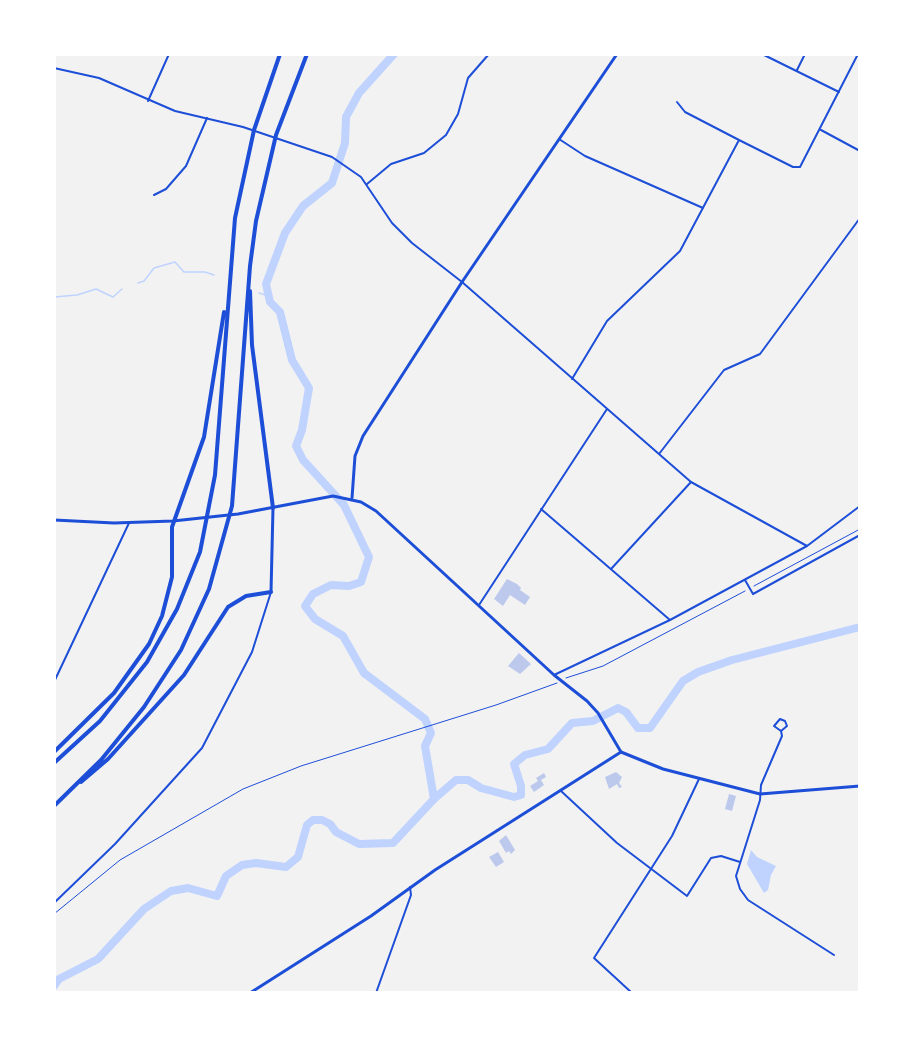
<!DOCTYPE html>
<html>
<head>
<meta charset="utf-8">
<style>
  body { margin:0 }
  #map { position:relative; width:914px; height:1047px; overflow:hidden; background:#f2f2f2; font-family:Rubik,sans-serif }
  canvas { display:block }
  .frame { position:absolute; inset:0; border:56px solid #fff; pointer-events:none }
</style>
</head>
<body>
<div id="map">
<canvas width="914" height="1047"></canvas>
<div class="frame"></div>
</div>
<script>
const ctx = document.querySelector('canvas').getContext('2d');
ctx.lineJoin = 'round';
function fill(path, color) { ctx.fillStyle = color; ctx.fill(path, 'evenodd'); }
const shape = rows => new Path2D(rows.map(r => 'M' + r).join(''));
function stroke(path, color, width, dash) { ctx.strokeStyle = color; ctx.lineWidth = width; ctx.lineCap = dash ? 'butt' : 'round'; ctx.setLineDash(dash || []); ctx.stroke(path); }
const water = shape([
  [751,850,757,857,776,866,771,875,768,890,764,893,747,864]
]);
const stream = shape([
  [138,283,144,281,154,268,175,262,184,272,205,272,214,275],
  [259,293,269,296],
  [54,297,77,295,96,289,113,297,122,289]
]);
const river = shape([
  [394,54,359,93,346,117,345,143,332,183,303,206,285,233,266,284,270,302,280,312,292,360,309,388,302,430,296,446,303,460,344,505,369,557,361,582,349,586,331,585,313,594,305,606,315,619,343,636,364,673,425,719,431,733,425,746,434,799],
  [54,986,59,979,98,959,144,909,171,891,188,888,217,896,226,876,242,865,256,863,286,867,298,857,307,825,313,820,322,820,330,824,336,832,359,844,393,843,434,799,456,780,468,780,481,788,514,797,521,795,521,786,514,764,525,755,548,749,572,723,593,721,618,708,626,712,638,728,650,728,683,681,698,672,732,660,860,627]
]);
const building = shape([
  [507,579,517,584,521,588,520,590,530,597,525,605,510,595,503,606,494,599],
  [519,653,531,664,520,674,508,666],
  [616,772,622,777,619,783,622,787,619,788,617,784,609,789,605,777],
  [544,773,546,777,541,780,544,785,534,792,530,786,538,781,536,778],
  [729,794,736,796,732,811,725,809],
  [506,835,515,850,511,854,509,851,506,853,499,841],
  [498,852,504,862,496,867,489,857]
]);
const path = shape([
  [754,586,860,529],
  [566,678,603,666,745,591],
  [54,914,120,860,243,789,301,766,496,705,557,683]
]);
const minor = shape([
  [762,54,839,92],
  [797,70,805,54],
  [148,101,169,54],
  [677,102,685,112,739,140,793,167,800,167,858,54],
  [821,130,860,151],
  [559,139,585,156,703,208],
  [367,184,391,164,424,153,446,135,458,114,468,78,489,54],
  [154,195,166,189,186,166,207,118],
  [462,282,691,482,807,546],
  [572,379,607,321,680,251,739,140],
  [659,454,724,370,760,354,860,218],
  [541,509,670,620],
  [611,569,691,482],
  [745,580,753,594,860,535],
  [479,605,607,409],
  [554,675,670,620,807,546,860,506],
  [54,682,129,523],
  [781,731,774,726,780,719,785,721,787,726,781,731,782,736,761,785,760,800,736,876,740,889,748,900,834,955],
  [561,791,617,843,687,896,711,858,721,856,740,862],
  [54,903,115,844,202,748,252,652,271,592],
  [376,993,411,895,410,887],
  [632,993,594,958,672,836,699,779]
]);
const tertiary = shape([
  [54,68,99,78,175,111,243,127,332,157,361,177,392,223,412,243,462,282]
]);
const secondary = shape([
  [352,498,355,456,363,436,462,282,617,54],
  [54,520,114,523,173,521,238,514,333,496,361,502,376,511,554,675,587,701,598,713,621,752],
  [271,592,273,508]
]);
const trunk = shape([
  [250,993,371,916,435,870,621,752,663,769,760,794,860,786]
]);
const motorway = shape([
  [250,291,252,345,273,508],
  [54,752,114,693,149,644,162,616,172,577,172,527,204,437,224,312],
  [54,763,100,721,147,662,177,609,200,552,215,475,235,218,254,130,280,54],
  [81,782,108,759,184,675,228,607,246,596,271,592],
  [54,806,101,760,144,707,181,650,209,589,232,506,250,266,256,221,276,135,307,54]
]);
fill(water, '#bfd3fe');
stroke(stream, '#bfd3fe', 1.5);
stroke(river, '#bfd3fe', 8);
fill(building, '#bdc9ec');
stroke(path, '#1d4ed8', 1);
stroke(minor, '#1d4ed8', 2);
stroke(tertiary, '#1d4ed8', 2);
stroke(secondary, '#1d4ed8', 3);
stroke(trunk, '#1d4ed8', 3);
stroke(motorway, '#1d4ed8', 4);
</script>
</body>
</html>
